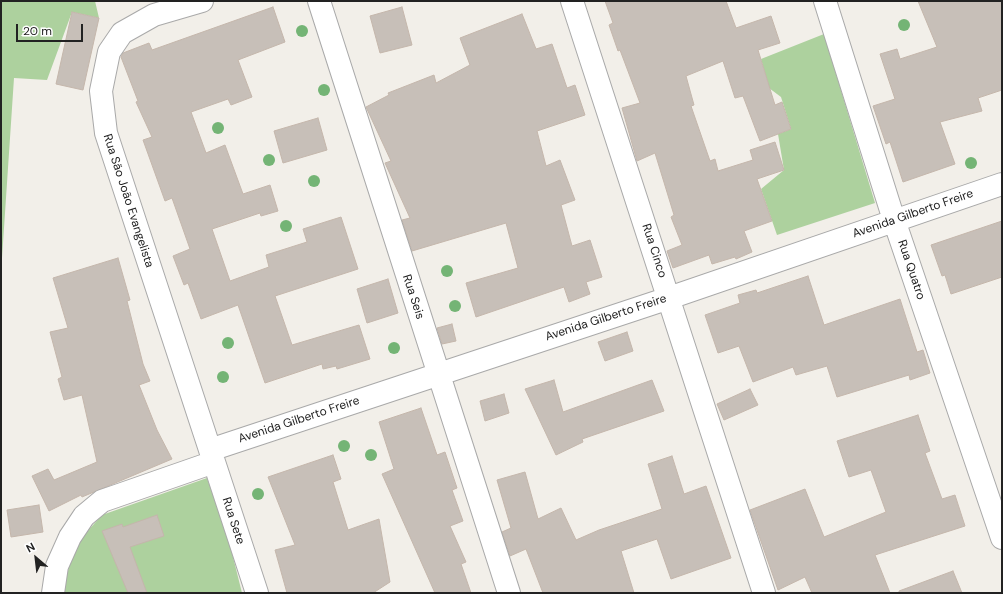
<!DOCTYPE html>
<html>
<head>
<meta charset="utf-8">
<style>
  body { margin:0 }
  #map { position:relative; width:1003px; height:594px; overflow:hidden; background:#f2efe9; font-family:"DM Sans",sans-serif }
  canvas { display:block }
  .frame { position:absolute; inset:0; border:2px solid #222; pointer-events:none }
  .north { position:absolute; left:16px; top:538px; width:40px; height:40px; -webkit-text-stroke:3px #fff; paint-order:stroke; rotate:332deg; font-size:11px; font-weight:700; line-height:16px; text-align:center; color:#222 }
  .north::after { content:''; display:block; margin:auto; width:14px; height:18px; background:#222; clip-path:polygon(50% 0,100% 100%,50% 72%,0 100%) }
  .scale { position:absolute; left:16px; top:24px; width:67px; height:18px; box-sizing:border-box; border:2px solid #222; border-top:0; padding-left:5px; font-size:12px; line-height:14px; white-space:nowrap; color:#222; -webkit-text-stroke:3px #fff; paint-order:stroke }
</style>
</head>
<body>
<div id="map">
<canvas width="1003" height="594"></canvas>
<div class="frame"></div>
<div class="north">N</div>
<div class="scale">20 m</div>
</div>
<script>
const ctx = document.querySelector('canvas').getContext('2d');
ctx.lineJoin = 'round';
function fill(path, color) { ctx.fillStyle = color; ctx.fill(path, 'evenodd'); }
const shape = rows => new Path2D(rows.map(r => 'M' + r).join(''));
function stroke(path, color, width, dash) { ctx.strokeStyle = color; ctx.lineWidth = width; ctx.lineCap = dash ? 'butt' : 'round'; ctx.setLineDash(dash || []); ctx.stroke(path); }
function drawText(font, color, halo, rows, align = 'center') {
  ctx.font = font + ' "DM Sans",sans-serif'; ctx.lineWidth = 3.5; ctx.setLineDash([]); ctx.textBaseline = 'middle'; ctx.strokeStyle = halo; ctx.fillStyle = color; for (const [text, x, y, turn = 0] of rows) {
    ctx.save(); ctx.translate(x, y); ctx.rotate((+turn || 0) * Math.PI / 180); ctx.textAlign = isNaN(turn) ? turn : align; if (halo) ctx.strokeText(text, 0, 0); ctx.fillText(text, 0, 0); ctx.restore();
  }
}
const forest = shape([
  [1,1,95,1,99,18,72,12,47,80,14,78,1,273],
  [824,34,875,203,777,235,761,189,784,170,778,134,791,129,781,97,769,88,761,59],
  [207,478,230,545,242,593,62,593,75,545,102,515]
]);
const building = shape([
  [605,1,726,1,736,28,771,16,780,43,758,50,775,105,782,102,791,129,760,141,743,96,735,98,723,61,686,76,694,105,691,106,710,161,715,159,718,171,753,160,750,150,775,142,784,170,757,179,772,221,744,231,752,252,736,259,735,257,712,264,709,255,673,268,667,251,682,245,671,217,674,215,655,153,637,161,622,108,640,103,620,50,618,51,609,25,613,23,605,1],
  [918,1,1002,1,1002,90,978,98,982,111,940,122,955,164,903,182,890,142,886,144,873,106,895,99,880,54,897,49,900,59,937,47,918,1],
  [273,7,285,42,238,60,252,97,231,105,228,99,191,112,206,153,225,145,243,194,270,185,278,211,261,216,260,213,212,229,230,281,269,267,266,255,307,242,303,229,341,217,358,269,275,296,292,345,359,325,370,359,337,369,336,366,323,369,322,364,265,383,238,305,201,319,188,283,184,285,173,256,190,249,172,198,165,201,143,140,152,137,136,102,138,101,121,57,123,53,149,43,152,50,273,7],
  [402,7,412,45,380,53,370,16,402,7],
  [72,12,99,18,83,90,56,84,72,12],
  [522,14,536,49,552,44,567,88,575,85,585,115,537,131,546,166,560,160,575,200,561,205,572,246,590,240,602,277,586,282,590,294,569,302,564,287,476,317,466,283,518,268,506,223,412,251,402,220,410,218,385,163,391,161,366,107,389,95,388,93,434,75,436,83,470,65,460,38,522,14],
  [318,118,327,150,283,163,274,131,318,118],
  [1002,221,1002,277,951,294,945,275,942,276,931,245,1002,221],
  [118,258,130,300,127,301,143,364,150,381,139,385,157,430,172,459,82,497,81,495,49,511,32,476,48,469,54,480,97,462,82,395,64,400,58,379,62,377,50,332,68,328,53,278,118,258],
  [808,276,824,325,900,299,917,352,923,350,930,373,910,380,909,375,837,397,827,366,796,375,793,367,753,382,739,346,718,353,705,315,740,303,738,295,756,290,757,293,808,276],
  [388,279,398,313,367,323,357,289,388,279],
  [452,324,456,341,442,344,437,328,452,324],
  [627,332,633,351,605,361,598,342,627,332],
  [554,380,563,412,652,380,664,411,582,439,583,442,556,455,525,389,554,380],
  [750,389,758,405,724,420,717,404,750,389],
  [504,394,509,413,485,421,480,401,504,394],
  [421,408,437,455,445,452,457,488,452,490,463,521,450,526,466,562,461,564,471,593,435,593,382,474,394,469,379,422,421,408],
  [918,415,930,451,925,453,942,499,955,495,965,526,875,555,890,593,812,593,805,577,778,590,750,510,805,489,824,537,886,512,871,470,849,477,837,441,918,415],
  [333,455,341,479,333,482,348,530,379,519,390,582,373,593,287,593,275,550,295,545,268,477,333,455],
  [672,456,684,494,706,486,731,558,671,579,657,539,621,551,634,593,543,593,526,549,510,556,502,532,511,528,497,480,525,472,538,519,561,508,576,540,599,530,662,509,648,464,672,456],
  [39,505,43,532,11,537,7,510,39,505],
  [157,515,164,536,130,547,147,593,128,593,102,531,122,524,123,527,157,515],
  [953,571,962,593,899,593,899,591,953,571]
]);
const minor = shape([
  [202,1,154,15,122,33,109,52,101,91,106,133,257,593],
  [319,1,509,593],
  [572,1,764,593],
  [825,1,894,220,1002,538],
  [210,450,669,298,1002,184],
  [53,593,57,566,70,537,84,516,102,501,214,462]
]);
const trees = [
  [904,25],
  [302,31],
  [324,90],
  [218,128],
  [269,160],
  [971,163],
  [314,181],
  [286,226],
  [447,271],
  [455,306],
  [228,343],
  [394,348],
  [223,377],
  [344,446],
  [371,455],
  [258,494]
];
const streetNames = [
  ["Rua São João Evangelista",128,201,72],
  ["Avenida Gilberto Freire",913,214,-19],
  ["Rua Cinco",654,251,72],
  ["Rua Quatro",911,270,71],
  ["Rua Seis",413,297,72],
  ["Avenida Gilberto Freire",606,318,-18],
  ["Avenida Gilberto Freire",299,420,-18],
  ["Rua Sete",233,521,72]
];
fill(forest, '#add19e');
fill(building, '#c7bfb8');
stroke(building, '#c4b6ab', 1);
stroke(minor, '#a9a9a9', 24);
stroke(minor, '#fff', 22);
ctx.fillStyle = '#74b475';
for (const [x, y] of trees) { ctx.beginPath(); ctx.arc(x, y, 6, 0, 2 * Math.PI); ctx.fill(); }
drawText('12px', '#222', '#fff', streetNames);
</script>
</body>
</html>
